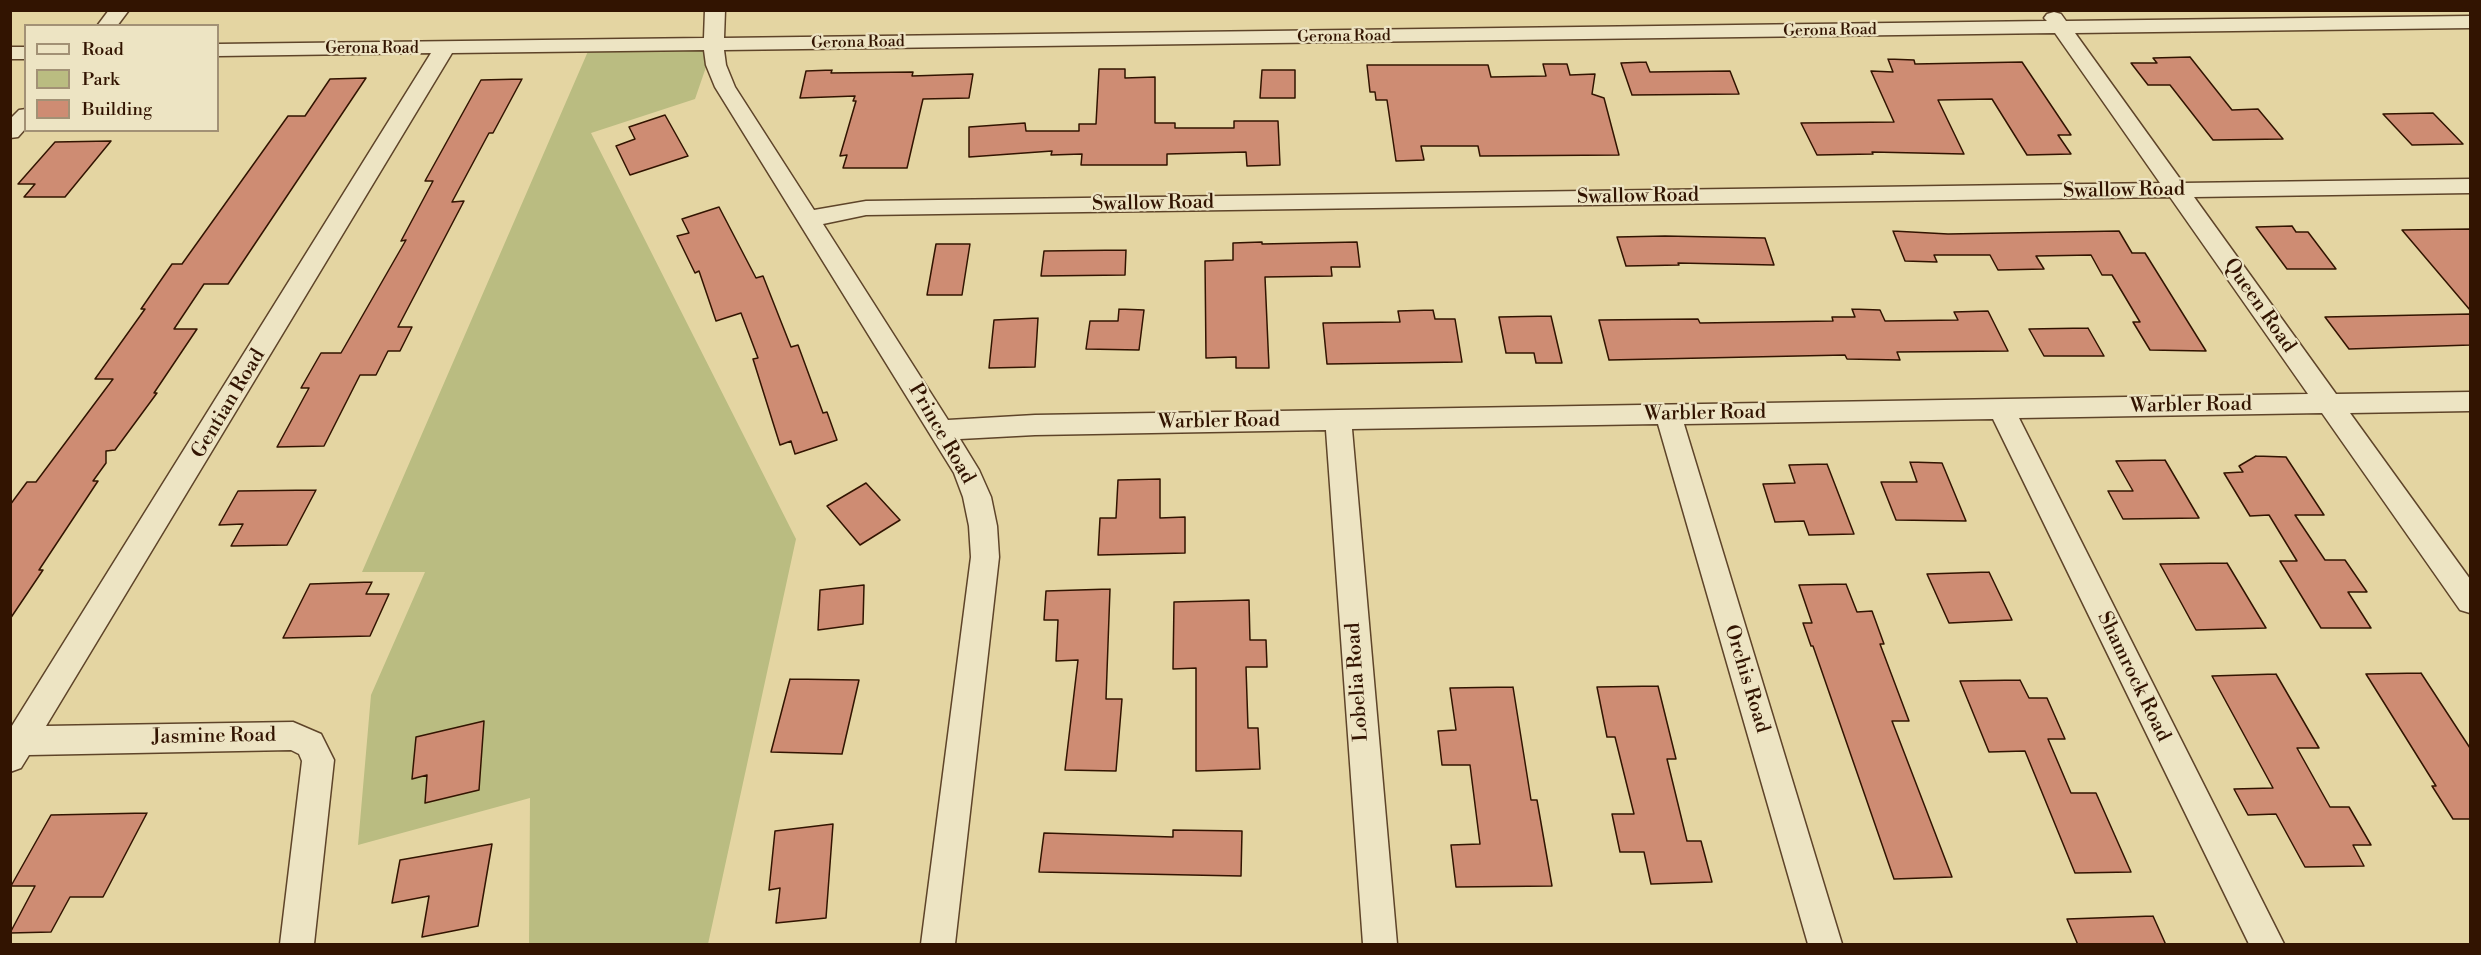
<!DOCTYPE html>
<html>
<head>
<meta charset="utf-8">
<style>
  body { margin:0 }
  #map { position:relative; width:2481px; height:955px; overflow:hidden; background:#e4d5a2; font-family:"Libre Bodoni",serif }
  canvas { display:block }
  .frame { position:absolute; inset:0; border:12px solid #321401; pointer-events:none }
  .legend { position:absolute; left:24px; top:24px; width:195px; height:108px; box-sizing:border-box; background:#ede4c3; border:2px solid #a29175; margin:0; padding:8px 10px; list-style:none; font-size:18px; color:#321401 }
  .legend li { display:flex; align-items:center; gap:12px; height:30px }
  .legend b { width:30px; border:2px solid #a29175 }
</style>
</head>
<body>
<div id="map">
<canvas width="2481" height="955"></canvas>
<div class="frame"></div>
<ul class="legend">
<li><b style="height:8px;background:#ede4c3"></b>Road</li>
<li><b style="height:16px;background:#babc81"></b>Park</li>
<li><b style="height:16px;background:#ce8c73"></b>Building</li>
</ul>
</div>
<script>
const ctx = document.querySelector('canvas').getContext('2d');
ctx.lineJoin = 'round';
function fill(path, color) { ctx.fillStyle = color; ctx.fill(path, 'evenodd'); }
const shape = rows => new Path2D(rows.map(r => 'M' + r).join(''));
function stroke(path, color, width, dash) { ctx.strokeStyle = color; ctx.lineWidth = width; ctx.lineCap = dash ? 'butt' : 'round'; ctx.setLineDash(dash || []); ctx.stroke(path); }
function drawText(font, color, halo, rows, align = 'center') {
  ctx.font = font + ' "Libre Bodoni",serif'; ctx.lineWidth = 4.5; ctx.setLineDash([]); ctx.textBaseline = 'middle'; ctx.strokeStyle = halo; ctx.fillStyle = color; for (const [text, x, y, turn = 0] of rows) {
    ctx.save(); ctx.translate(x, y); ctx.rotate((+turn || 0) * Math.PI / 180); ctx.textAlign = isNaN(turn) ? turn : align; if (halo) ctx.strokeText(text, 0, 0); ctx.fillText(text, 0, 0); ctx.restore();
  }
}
const green = shape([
  [714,44,695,99,591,133,796,539,708,944,529,944,530,798,358,845,371,695,425,572,362,572,589,49]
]);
const building = shape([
  [2190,57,2232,110,2258,109,2283,139,2213,140,2170,85,2148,85,2131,63,2157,63,2153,58,2190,57],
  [1888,59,1914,60,1915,64,2022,62,2071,135,2058,135,2071,154,2027,155,1992,99,1938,100,1964,154,1872,152,1873,154,1817,155,1801,123,1894,122,1871,71,1893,72,1888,59],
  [1646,62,1650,72,1730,71,1739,94,1632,95,1621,63,1646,62],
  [1543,64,1567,64,1570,75,1595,74,1592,94,1604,98,1619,155,1480,156,1478,146,1421,146,1424,160,1396,161,1387,100,1376,100,1375,92,1370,92,1367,65,1488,65,1491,77,1546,76,1543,64],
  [1099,69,1125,69,1125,78,1155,77,1155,123,1175,123,1175,128,1234,128,1234,121,1278,121,1280,165,1247,166,1246,152,1167,154,1167,165,1081,165,1082,154,1051,155,1052,151,969,157,969,127,1025,123,1026,131,1079,131,1079,124,1096,124,1099,69],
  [832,70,831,73,913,72,912,76,973,74,969,98,923,99,907,168,843,168,847,155,840,156,856,101,853,101,855,96,800,98,806,71,832,70],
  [1262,70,1295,70,1295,98,1260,98,1262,70],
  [366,78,228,284,204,284,174,329,197,329,154,393,157,393,115,450,106,451,106,463,93,481,98,481,39,570,43,570,10,619,10,505,27,482,36,482,113,379,95,379,145,309,141,309,172,264,182,264,288,116,305,116,330,79,366,78],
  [522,79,493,133,489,133,452,202,464,201,398,327,412,327,400,351,388,351,376,375,360,375,324,446,277,447,309,388,301,388,321,353,341,353,406,240,401,241,433,181,425,181,481,80,522,79],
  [2433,113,2463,144,2412,145,2383,114,2433,113],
  [665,115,688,156,630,175,616,146,635,139,629,127,665,115],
  [111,141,65,197,24,197,35,184,18,184,55,142,111,141],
  [719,207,756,278,763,276,791,347,798,345,823,413,827,412,837,440,795,454,791,441,780,445,753,359,758,358,741,313,716,321,699,271,695,273,677,236,689,233,682,219,719,207],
  [2292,226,2296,232,2308,232,2336,269,2287,269,2256,227,2292,226],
  [2470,229,2470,310,2402,230,2470,229],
  [1893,231,1948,234,2119,231,2132,253,2145,253,2206,351,2150,350,2133,322,2140,322,2112,275,2102,275,2091,255,2036,256,2044,269,1998,270,1990,255,1934,255,1937,262,1905,261,1893,231],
  [1665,236,1765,238,1774,265,1678,263,1679,265,1626,266,1617,237,1665,236],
  [1262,242,1262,244,1357,242,1360,267,1331,267,1332,276,1265,277,1269,368,1236,368,1236,357,1206,358,1205,261,1233,260,1233,243,1262,242],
  [936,244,970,244,962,295,927,295,936,244],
  [1126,250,1125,275,1041,276,1044,251,1126,250],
  [1119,309,1144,310,1139,350,1086,349,1090,321,1118,321,1119,309],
  [1852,309,1880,310,1885,321,1958,320,1954,312,1988,311,2008,351,1897,352,1900,360,1847,359,1845,355,1609,360,1599,320,1698,319,1700,323,1833,321,1832,317,1855,317,1852,309],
  [1433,310,1435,319,1455,319,1462,362,1327,364,1323,323,1400,322,1398,311,1433,310],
  [2470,314,2470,345,2349,349,2325,317,2470,314],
  [1551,316,1562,363,1536,363,1534,353,1506,353,1499,317,1551,316],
  [1038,318,1035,367,989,368,994,320,1038,318],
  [2088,328,2104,356,2044,356,2029,329,2088,328],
  [2256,456,2286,457,2324,515,2295,515,2325,560,2345,560,2367,592,2348,592,2371,628,2321,628,2280,561,2297,561,2269,515,2250,516,2224,473,2243,472,2239,466,2256,456],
  [2165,460,2199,518,2123,519,2108,491,2133,491,2116,461,2165,460],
  [1910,462,1942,463,1966,521,1896,520,1881,482,1917,482,1910,462],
  [1827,464,1854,534,1809,535,1804,521,1775,522,1763,484,1795,483,1789,465,1827,464],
  [1160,479,1160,518,1185,517,1185,553,1098,555,1100,518,1116,518,1118,480,1160,479],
  [866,483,900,520,860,545,827,506,866,483],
  [316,490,287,545,231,546,243,524,219,525,238,491,316,490],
  [2227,563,2266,628,2196,630,2160,564,2227,563],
  [1989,572,2012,620,1949,623,1927,574,1989,572],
  [372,582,366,594,389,594,370,636,283,638,310,584,372,582],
  [1846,584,1857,612,1872,611,1884,644,1880,644,1909,721,1892,721,1952,877,1894,879,1813,646,1811,646,1803,623,1812,623,1799,585,1846,584],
  [864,585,863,624,818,630,820,590,864,585],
  [1110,589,1106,699,1122,699,1116,771,1065,770,1078,660,1056,661,1058,620,1044,620,1046,591,1110,589],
  [1249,600,1250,640,1266,640,1267,667,1246,667,1248,728,1258,728,1260,769,1196,771,1196,668,1173,669,1174,602,1249,600],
  [2421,673,2470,748,2470,819,2453,819,2432,786,2436,786,2366,674,2421,673],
  [2276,674,2319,748,2297,748,2330,807,2349,807,2371,845,2353,845,2364,866,2305,867,2276,814,2248,815,2234,789,2273,788,2212,676,2276,674],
  [790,679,859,680,842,754,771,752,790,679],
  [2020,680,2029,698,2047,698,2065,739,2048,739,2071,793,2096,793,2131,872,2075,873,2025,751,1989,752,1960,681,2020,680],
  [1658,686,1676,759,1667,759,1687,841,1701,841,1712,882,1651,884,1644,852,1620,852,1612,814,1634,814,1615,737,1607,737,1597,687,1658,686],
  [1513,687,1531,800,1537,800,1552,886,1456,887,1451,845,1480,844,1470,765,1442,765,1438,731,1456,730,1450,688,1513,687],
  [484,721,479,790,425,803,427,775,412,779,416,737,484,721],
  [147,813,103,897,70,897,51,932,10,933,35,886,11,886,51,815,147,813],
  [833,824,826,918,776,923,780,888,769,890,775,831,833,824],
  [1173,830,1242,831,1241,876,1039,872,1044,833,1173,837,1173,830],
  [492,844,478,926,422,937,429,896,392,903,400,860,492,844],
  [2153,916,2166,945,2078,945,2067,919,2153,916]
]);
const street = shape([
  [109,10,129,10,117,26,97,26,109,10],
  [705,10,725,10,724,38,2047,21,2044,18,2047,14,2054,12,2061,14,2066,21,2470,16,2470,28,2075,33,2183,183,2470,179,2470,193,2194,197,2336,394,2470,392,2470,411,2350,413,2470,579,2470,613,2460,610,2322,413,2019,418,2284,944,2249,944,1993,419,1684,424,1842,944,1808,944,1658,424,1352,429,1397,944,1363,944,1326,430,1035,435,960,439,979,470,991,497,997,526,999,557,955,944,921,944,971,557,969,526,963,497,954,473,715,87,706,65,704,50,452,53,46,726,293,722,321,734,334,760,314,944,280,944,302,761,299,754,291,750,29,755,21,768,10,772,10,729,431,53,218,56,218,44,704,38,705,10],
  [2055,33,2160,183,866,201,814,210,735,87,726,65,724,50,2055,33],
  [2170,197,2308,394,1035,415,948,420,823,224,866,215,2170,197],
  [10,47,26,47,26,59,10,59,10,47],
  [26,109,26,128,18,137,10,138,10,119,19,110,26,109]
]);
const farStreetnames = [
  ["Gerona Road",1830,31,-1],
  ["Gerona Road",1344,37,-1],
  ["Gerona Road",858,43,-1],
  ["Gerona Road",372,49]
];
const streetNames = [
  ["Swallow Road",2124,191,-1],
  ["Swallow Road",1638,197,-1],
  ["Swallow Road",1153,204,-1],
  ["Queen Road",2259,306,55],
  ["Gentian Road",229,404,-59],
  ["Warbler Road",2191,406,-1],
  ["Warbler Road",1705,414,-1],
  ["Warbler Road",1219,422,-1],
  ["Prince Road",941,434,60],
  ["Shamrock Road",2133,677,64],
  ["Orchis Road",1746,679,73],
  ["Lobelia Road",1358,682,-94],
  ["Jasmine Road",214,737,-1]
];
fill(green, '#babc81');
fill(building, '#ce8c73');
stroke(building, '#321401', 1.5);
stroke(street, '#5e4429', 3);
fill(street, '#ede4c3');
drawText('16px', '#321401', '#ede4c3', farStreetnames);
drawText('20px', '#321401', '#ede4c3', streetNames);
</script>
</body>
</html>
